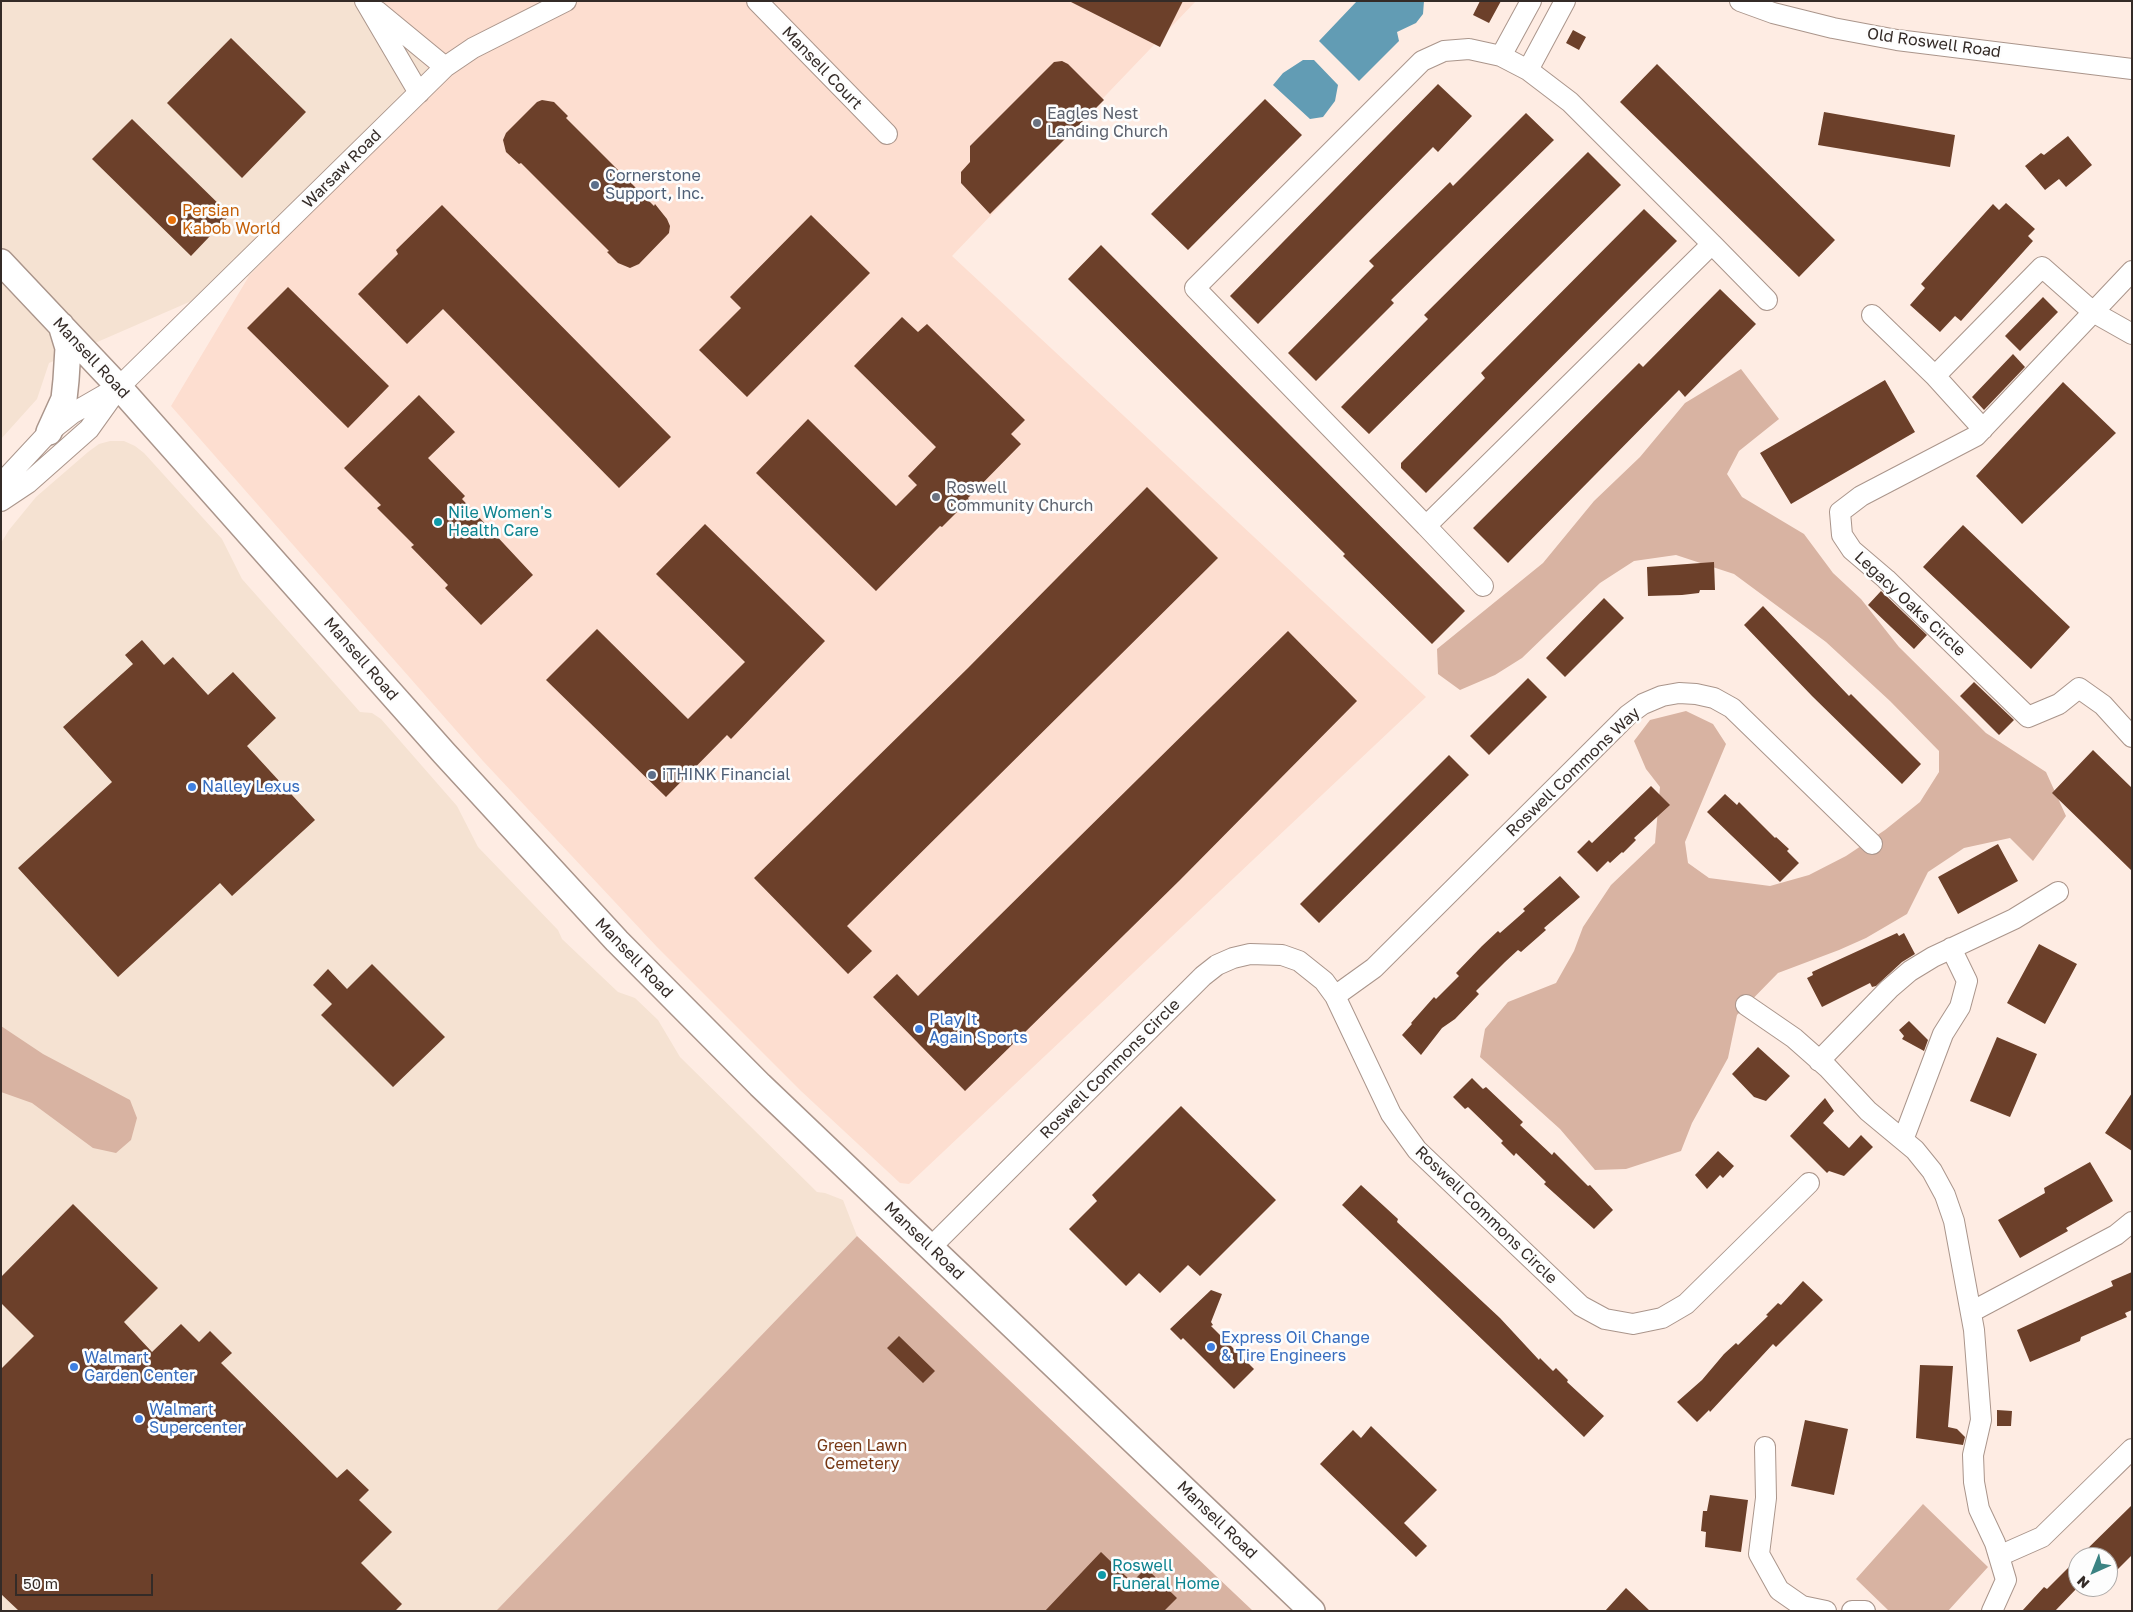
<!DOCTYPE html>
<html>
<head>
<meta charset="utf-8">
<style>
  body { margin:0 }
  #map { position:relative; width:2133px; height:1612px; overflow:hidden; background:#feece3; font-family:"Golos Text",sans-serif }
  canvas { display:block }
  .frame { position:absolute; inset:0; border:2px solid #342b27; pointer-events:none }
  .north { position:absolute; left:2068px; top:1547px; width:50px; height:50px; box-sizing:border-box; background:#fdfdfd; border:1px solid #ada9a7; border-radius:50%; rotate:224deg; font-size:14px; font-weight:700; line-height:20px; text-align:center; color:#342b27 }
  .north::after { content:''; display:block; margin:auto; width:18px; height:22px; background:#3b8383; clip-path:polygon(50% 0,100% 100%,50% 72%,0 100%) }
  .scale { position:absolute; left:15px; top:1574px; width:138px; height:22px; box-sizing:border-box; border:2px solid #342b27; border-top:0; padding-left:6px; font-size:15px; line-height:18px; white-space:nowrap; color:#342b27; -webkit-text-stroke:4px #fdfdfd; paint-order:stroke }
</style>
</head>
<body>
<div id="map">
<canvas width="2133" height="1612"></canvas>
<div class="frame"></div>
<div class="north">N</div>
<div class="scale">50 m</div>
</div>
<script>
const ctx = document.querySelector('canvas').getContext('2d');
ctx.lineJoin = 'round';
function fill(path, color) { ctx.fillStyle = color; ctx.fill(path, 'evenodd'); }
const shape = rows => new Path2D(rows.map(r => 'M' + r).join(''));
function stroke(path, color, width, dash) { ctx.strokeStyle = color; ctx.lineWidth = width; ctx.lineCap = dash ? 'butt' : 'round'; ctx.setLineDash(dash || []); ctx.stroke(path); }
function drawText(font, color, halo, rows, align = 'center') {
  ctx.font = font + ' "Golos Text",sans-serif'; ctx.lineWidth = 5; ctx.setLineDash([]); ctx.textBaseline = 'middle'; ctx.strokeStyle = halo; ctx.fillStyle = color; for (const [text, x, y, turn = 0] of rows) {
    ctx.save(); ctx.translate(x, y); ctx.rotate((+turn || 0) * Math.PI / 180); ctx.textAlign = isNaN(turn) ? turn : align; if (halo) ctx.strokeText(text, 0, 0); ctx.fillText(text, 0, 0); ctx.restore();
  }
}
const commercial = shape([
  [1,1,358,1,438,78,249,276,49,363,37,399,1,439],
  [110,441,124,441,135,446,144,453,222,539,242,579,360,712,372,713,381,719,457,806,478,847,558,930,562,939,618,992,635,998,658,1020,680,1057,817,1192,825,1193,843,1200,857,1236,496,1611,1,1611,1,543,9,530,36,497,88,452,99,444]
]);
const built = shape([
  [358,1,1196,1,952,256,1426,697,909,1184,900,1183,801,1091,657,947,483,761,171,406,249,276,438,78]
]);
const green = shape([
  [1741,369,1779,419,1739,451,1727,474,1742,497,1804,534,1833,573,1861,599,1899,647,1986,733,2046,772,2066,816,2033,861,2010,838,1964,848,1928,872,1907,914,1866,938,1839,950,1778,973,1737,1015,1728,1058,1692,1123,1681,1151,1626,1169,1595,1170,1560,1129,1480,1057,1485,1029,1508,1002,1556,983,1574,951,1583,927,1611,885,1655,843,1660,787,1646,769,1634,741,1650,720,1686,711,1713,724,1726,744,1685,842,1688,863,1709,878,1770,886,1809,875,1846,856,1885,830,1920,802,1939,772,1939,751,1890,701,1826,642,1734,574,1676,555,1634,561,1600,583,1522,658,1495,675,1460,690,1438,674,1437,649,1543,563,1594,501,1640,457,1685,403],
  [1,1026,43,1054,130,1100,137,1118,131,1140,116,1153,93,1148,32,1103,1,1092],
  [857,1236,1253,1611,496,1611],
  [1923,1504,1988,1567,1948,1611,1889,1611,1856,1579]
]);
const water = shape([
  [1357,1,1424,1,1423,14,1416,23,1397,32,1399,41,1359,81,1319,41],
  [1303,60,1314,60,1338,85,1335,101,1323,117,1310,119,1273,85,1283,73]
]);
const building = shape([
  [1069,1,1183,1,1160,47],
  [1480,1,1501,1,1489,23,1473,15],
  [1573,30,1586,37,1579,50,1566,43],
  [231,38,306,112,242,178,167,103],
  [1062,61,1068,64,1104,100,990,214,961,183,961,172,970,162,970,146,1054,62],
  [1657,64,1835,240,1799,277,1620,102],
  [1438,84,1472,116,1438,152,1433,147,1258,324,1230,296],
  [1265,99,1302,135,1188,250,1151,214],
  [542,100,554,102,568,116,566,118,654,206,655,204,667,219,670,226,669,233,639,264,630,268,618,263,607,252,609,251,521,163,519,164,506,152,503,140,506,133,537,102],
  [1824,112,1955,135,1950,167,1818,145],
  [1526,113,1554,140,1391,300,1394,303,1316,381,1288,353,1374,266,1369,261,1450,182,1453,186],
  [132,119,230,215,191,256,92,159],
  [2068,136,2092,165,2066,187,2059,179,2045,190,2025,166,2041,153,2044,155],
  [1588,152,1621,185,1369,434,1341,407,1428,319,1424,315],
  [2006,203,2035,229,2028,236,2033,241,1961,321,1955,316,1940,332,1910,305,1925,288,1921,284,1993,204,1999,210],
  [442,205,671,437,619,488,443,309,407,344,358,294,398,254,396,250],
  [1644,209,1677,241,1426,493,1401,468,1401,463,1485,378,1481,373],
  [811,215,870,273,747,397,699,350,741,308,730,297],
  [1101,245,1465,611,1432,644,1343,556,1345,554,1068,279],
  [288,287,389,386,348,428,247,328],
  [1720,289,1756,324,1685,397,1679,390,1508,563,1473,528,1639,363,1643,367],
  [2043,297,2058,312,2020,351,2005,336],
  [902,317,918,332,927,324,1025,420,1011,434,1021,444,968,498,969,500,942,527,940,526,876,591,756,473,808,419,896,506,917,485,908,476,936,447,854,366],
  [2013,354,2025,367,1984,410,1972,397],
  [1885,380,1915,432,1791,504,1760,453],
  [2063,382,2116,433,2022,524,1976,476],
  [419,395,455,432,428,458,465,496,462,499,533,575,481,625,445,588,448,585,411,547,414,545,377,508,381,505,344,468],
  [1147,487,1218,558,847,926,872,951,848,974,754,878,968,668],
  [705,524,825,641,731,739,727,735,666,797,546,680,597,629,688,719,745,662,656,574],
  [1963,525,2070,627,2031,669,1923,567],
  [1714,562,1715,590,1700,590,1699,593,1682,595,1648,596,1647,567],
  [1881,591,1927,635,1914,649,1868,605],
  [1604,598,1624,618,1565,677,1546,658],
  [1763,606,1849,696,1851,694,1921,764,1902,784,1812,696,1744,625],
  [1288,631,1357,701,1180,880,965,1091,873,997,897,974,918,996],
  [142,640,164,665,173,657,208,695,233,672,276,718,247,746,315,820,232,896,220,883,118,977,18,868,112,782,63,727,133,664,125,655],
  [1528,678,1547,697,1489,755,1470,736],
  [1974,682,2014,720,1999,735,1960,696],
  [2093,750,2132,788,2132,871,2052,793],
  [1449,755,1469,775,1319,923,1300,904],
  [1651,786,1670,805,1634,838,1636,840,1623,853,1622,852,1610,863,1608,861,1597,872,1577,852,1589,840,1592,843],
  [1725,794,1737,805,1739,802,1775,838,1776,837,1789,849,1787,851,1799,863,1780,882,1707,812],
  [1998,844,2018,881,1958,914,1938,877],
  [1560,876,1580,897,1544,928,1546,930,1521,952,1518,950,1505,962,1476,991,1479,994,1455,1019,1442,1028,1421,1055,1402,1035,1412,1024,1411,1023,1434,997,1436,999,1459,976,1456,973,1482,946,1498,931,1500,933,1525,911,1523,909],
  [1897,933,1899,936,1904,933,1915,954,1902,962,1876,986,1872,987,1870,983,1822,1007,1807,978,1813,975,1812,972],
  [2039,944,2077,964,2045,1024,2007,1003],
  [372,964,445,1037,393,1087,321,1015,332,1004,313,985,328,969,347,989],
  [1909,1021,1928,1040,1924,1051,1902,1039,1904,1036,1899,1030],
  [1997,1037,2037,1054,2010,1117,1970,1101],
  [1758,1047,1790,1076,1766,1101,1754,1097,1732,1074],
  [1472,1078,1483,1089,1486,1087,1523,1122,1520,1125,1552,1155,1554,1152,1588,1186,1590,1185,1613,1210,1594,1229,1544,1184,1546,1182,1516,1153,1514,1156,1501,1143,1503,1141,1468,1107,1465,1109,1453,1097],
  [2132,1093,2132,1151,2105,1133],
  [1825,1098,1834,1111,1823,1123,1849,1148,1861,1135,1873,1147,1844,1176,1829,1171,1827,1173,1790,1136],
  [1181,1106,1276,1200,1200,1276,1188,1265,1160,1293,1139,1273,1126,1286,1069,1229,1097,1201,1092,1195],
  [1718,1151,1734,1166,1723,1178,1720,1175,1707,1189,1695,1175],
  [2090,1162,2113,1201,2066,1228,2068,1231,2020,1258,1998,1220,2045,1193,2044,1188],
  [1361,1185,1398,1219,1397,1222,1500,1318,1539,1360,1540,1358,1553,1371,1556,1368,1568,1380,1567,1382,1604,1416,1584,1437,1342,1205],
  [73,1204,158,1288,124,1322,152,1352,181,1324,199,1342,210,1331,232,1353,221,1363,337,1478,347,1469,369,1490,359,1500,392,1532,361,1563,402,1604,395,1611,19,1611,1,1594,1,1369,34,1336,1,1303,1,1277],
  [2132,1272,2132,1310,2125,1313,2127,1317,2081,1337,2080,1341,2030,1362,2017,1330,2113,1286,2111,1281],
  [1803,1281,1823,1300,1776,1347,1773,1344,1710,1412,1709,1410,1697,1422,1677,1402,1702,1380,1724,1354,1736,1343,1738,1345,1768,1316,1766,1315,1778,1303,1781,1305],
  [1211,1290,1222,1294,1211,1322,1213,1325,1211,1326,1254,1369,1234,1389,1183,1338,1181,1340,1170,1329],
  [899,1336,935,1371,923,1383,887,1348],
  [1920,1365,1953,1366,1948,1427,1957,1429,1965,1437,1963,1445,1916,1438],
  [1997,1410,2012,1411,2011,1426,1997,1426],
  [1805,1420,1848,1429,1834,1495,1791,1486],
  [1371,1426,1437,1490,1404,1523,1427,1546,1416,1557,1320,1464,1353,1430,1361,1438],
  [1710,1495,1748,1500,1741,1552,1705,1547,1706,1532,1701,1531,1703,1511,1707,1511],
  [2132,1505,2132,1555,2108,1579,2108,1557,2079,1557],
  [1101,1552,1132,1582,1146,1568,1177,1598,1164,1611,1045,1611],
  [2078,1558,2078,1587,2055,1611,2022,1611,2044,1587,2047,1589],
  [1626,1588,1650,1611,1605,1611]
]);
const minor = shape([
  [365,1,419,93],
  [757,1,887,134],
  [1740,1,1773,13,1833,28,1897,40,2132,69],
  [377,11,445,67],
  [1469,49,1501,56,1528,70,1570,102,1712,244,1426,526,1195,288,1422,61,1444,51,1469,49],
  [1501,56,1531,1],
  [1528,70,1565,1],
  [1712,244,1767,300],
  [2132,271,1976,436,1861,496,1840,512,1842,535,1852,550,1886,579,2028,717,2059,704,2079,688,2103,705,2132,737],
  [1872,315,1935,376,1983,429],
  [1935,376,2042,267,2093,312,2132,334],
  [1,497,9,475,49,432,73,413,113,390],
  [1,501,28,483,89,429,119,387,445,67,473,48,566,1],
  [1426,526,1483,586],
  [1335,996,1374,968,1628,715,1643,704,1662,696,1679,693,1696,694,1714,698,1732,708,1872,844],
  [1746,1005,1794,1038,1828,1068,1868,1111,1915,1150,1932,1171,1945,1195,1954,1221,1974,1330,1981,1420,1973,1455,1974,1482,1979,1509,1995,1543,2006,1580,1992,1611],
  [1819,1061,1889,989,1910,971,1933,957,2014,919,2058,892],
  [1903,1140,1943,1034,1960,1007,1967,981,1951,948],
  [931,1247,1203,976,1217,965,1233,958,1250,954,1282,955,1299,961,1324,981,1335,996,1391,1114,1417,1150,1581,1306,1605,1319,1633,1324,1662,1318,1686,1304,1809,1183],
  [1971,1312,2116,1235,2132,1222],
  [1765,1447,1766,1498,1759,1554,1779,1590,1802,1606,1826,1611],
  [1999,1556,2042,1537,2132,1449],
  [1852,1611,1865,1611]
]);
const major = shape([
  [1,262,119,387,444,753,617,941,760,1085,1312,1611],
  [49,432,64,399,66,380,68,348,61,325]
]);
const markers = [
  [1037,123,5,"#6b7280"],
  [595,185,5,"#5c6f8a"],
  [172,220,5,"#e8710a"],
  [936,497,5,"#6b7280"],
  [438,522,5,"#0f9aa8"],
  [652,775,5,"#5c6f8a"],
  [192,787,5,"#3f7fe0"],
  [919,1029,5,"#3f7fe0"],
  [1211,1347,5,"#3f7fe0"],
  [74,1367,5,"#3f7fe0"],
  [139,1419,5,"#3f7fe0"],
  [1102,1575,5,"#0f9aa8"]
];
const streetNames = [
  ["Old Roswell Road",1934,43,8],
  ["Mansell Court",822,68,46],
  ["Warsaw Road",342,169,-45],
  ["Mansell Road",91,358,47],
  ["Legacy Oaks Circle",1910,604,43],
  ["Mansell Road",361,659,49],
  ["Roswell Commons Way",1573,772,-44],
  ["Mansell Road",634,958,46],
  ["Roswell Commons Circle",1110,1069,-45],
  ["Roswell Commons Circle",1486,1215,44],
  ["Mansell Road",924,1241,44],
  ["Mansell Road",1217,1520,44]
];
const worshipNames = [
  ["Eagles Nest",1047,114],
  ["Landing Church",1047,132],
  ["Roswell",946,488],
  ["Community Church",946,506]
];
const serviceNames = [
  ["Cornerstone",605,176],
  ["Support, Inc.",605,194],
  ["iTHINK Financial",662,775]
];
const foodNames = [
  ["Persian",182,211],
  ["Kabob World",182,229]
];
const cultureNames = [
  ["Nile Women's",448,513],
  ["Health Care",448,531],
  ["Roswell",1112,1566],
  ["Funeral Home",1112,1584]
];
const shopNames = [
  ["Nalley Lexus",202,787],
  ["Play It",929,1020],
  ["Again Sports",929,1038],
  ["Express Oil Change",1221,1338],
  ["& Tire Engineers",1221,1356],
  ["Walmart",84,1358],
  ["Garden Center",84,1376],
  ["Walmart",149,1410],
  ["Supercenter",149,1428]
];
const parkNames = [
  ["Green Lawn",862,1446],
  ["Cemetery",862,1464]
];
fill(commercial, '#f5e2d2');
fill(built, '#fdded0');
fill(green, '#d8b3a2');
fill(water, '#629cb4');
fill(building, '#6c402a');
stroke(minor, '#aa958b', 22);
stroke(major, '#aa958b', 28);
stroke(minor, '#fff', 20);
stroke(major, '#fff', 25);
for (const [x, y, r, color] of markers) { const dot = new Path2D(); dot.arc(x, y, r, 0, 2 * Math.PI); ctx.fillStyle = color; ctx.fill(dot); stroke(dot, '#fdfdfd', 2); }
drawText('16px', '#342b27', '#fdfdfd', streetNames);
drawText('16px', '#5b616d', '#fdfdfd', worshipNames, 'left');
drawText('16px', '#4e5e75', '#fdfdfd', serviceNames, 'left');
drawText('16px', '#c56008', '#fdfdfd', foodNames, 'left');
drawText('16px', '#0d838f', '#fdfdfd', cultureNames, 'left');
drawText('16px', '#366cbe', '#fdfdfd', shopNames, 'left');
drawText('16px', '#753612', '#fdfdfd', parkNames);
</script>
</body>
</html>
